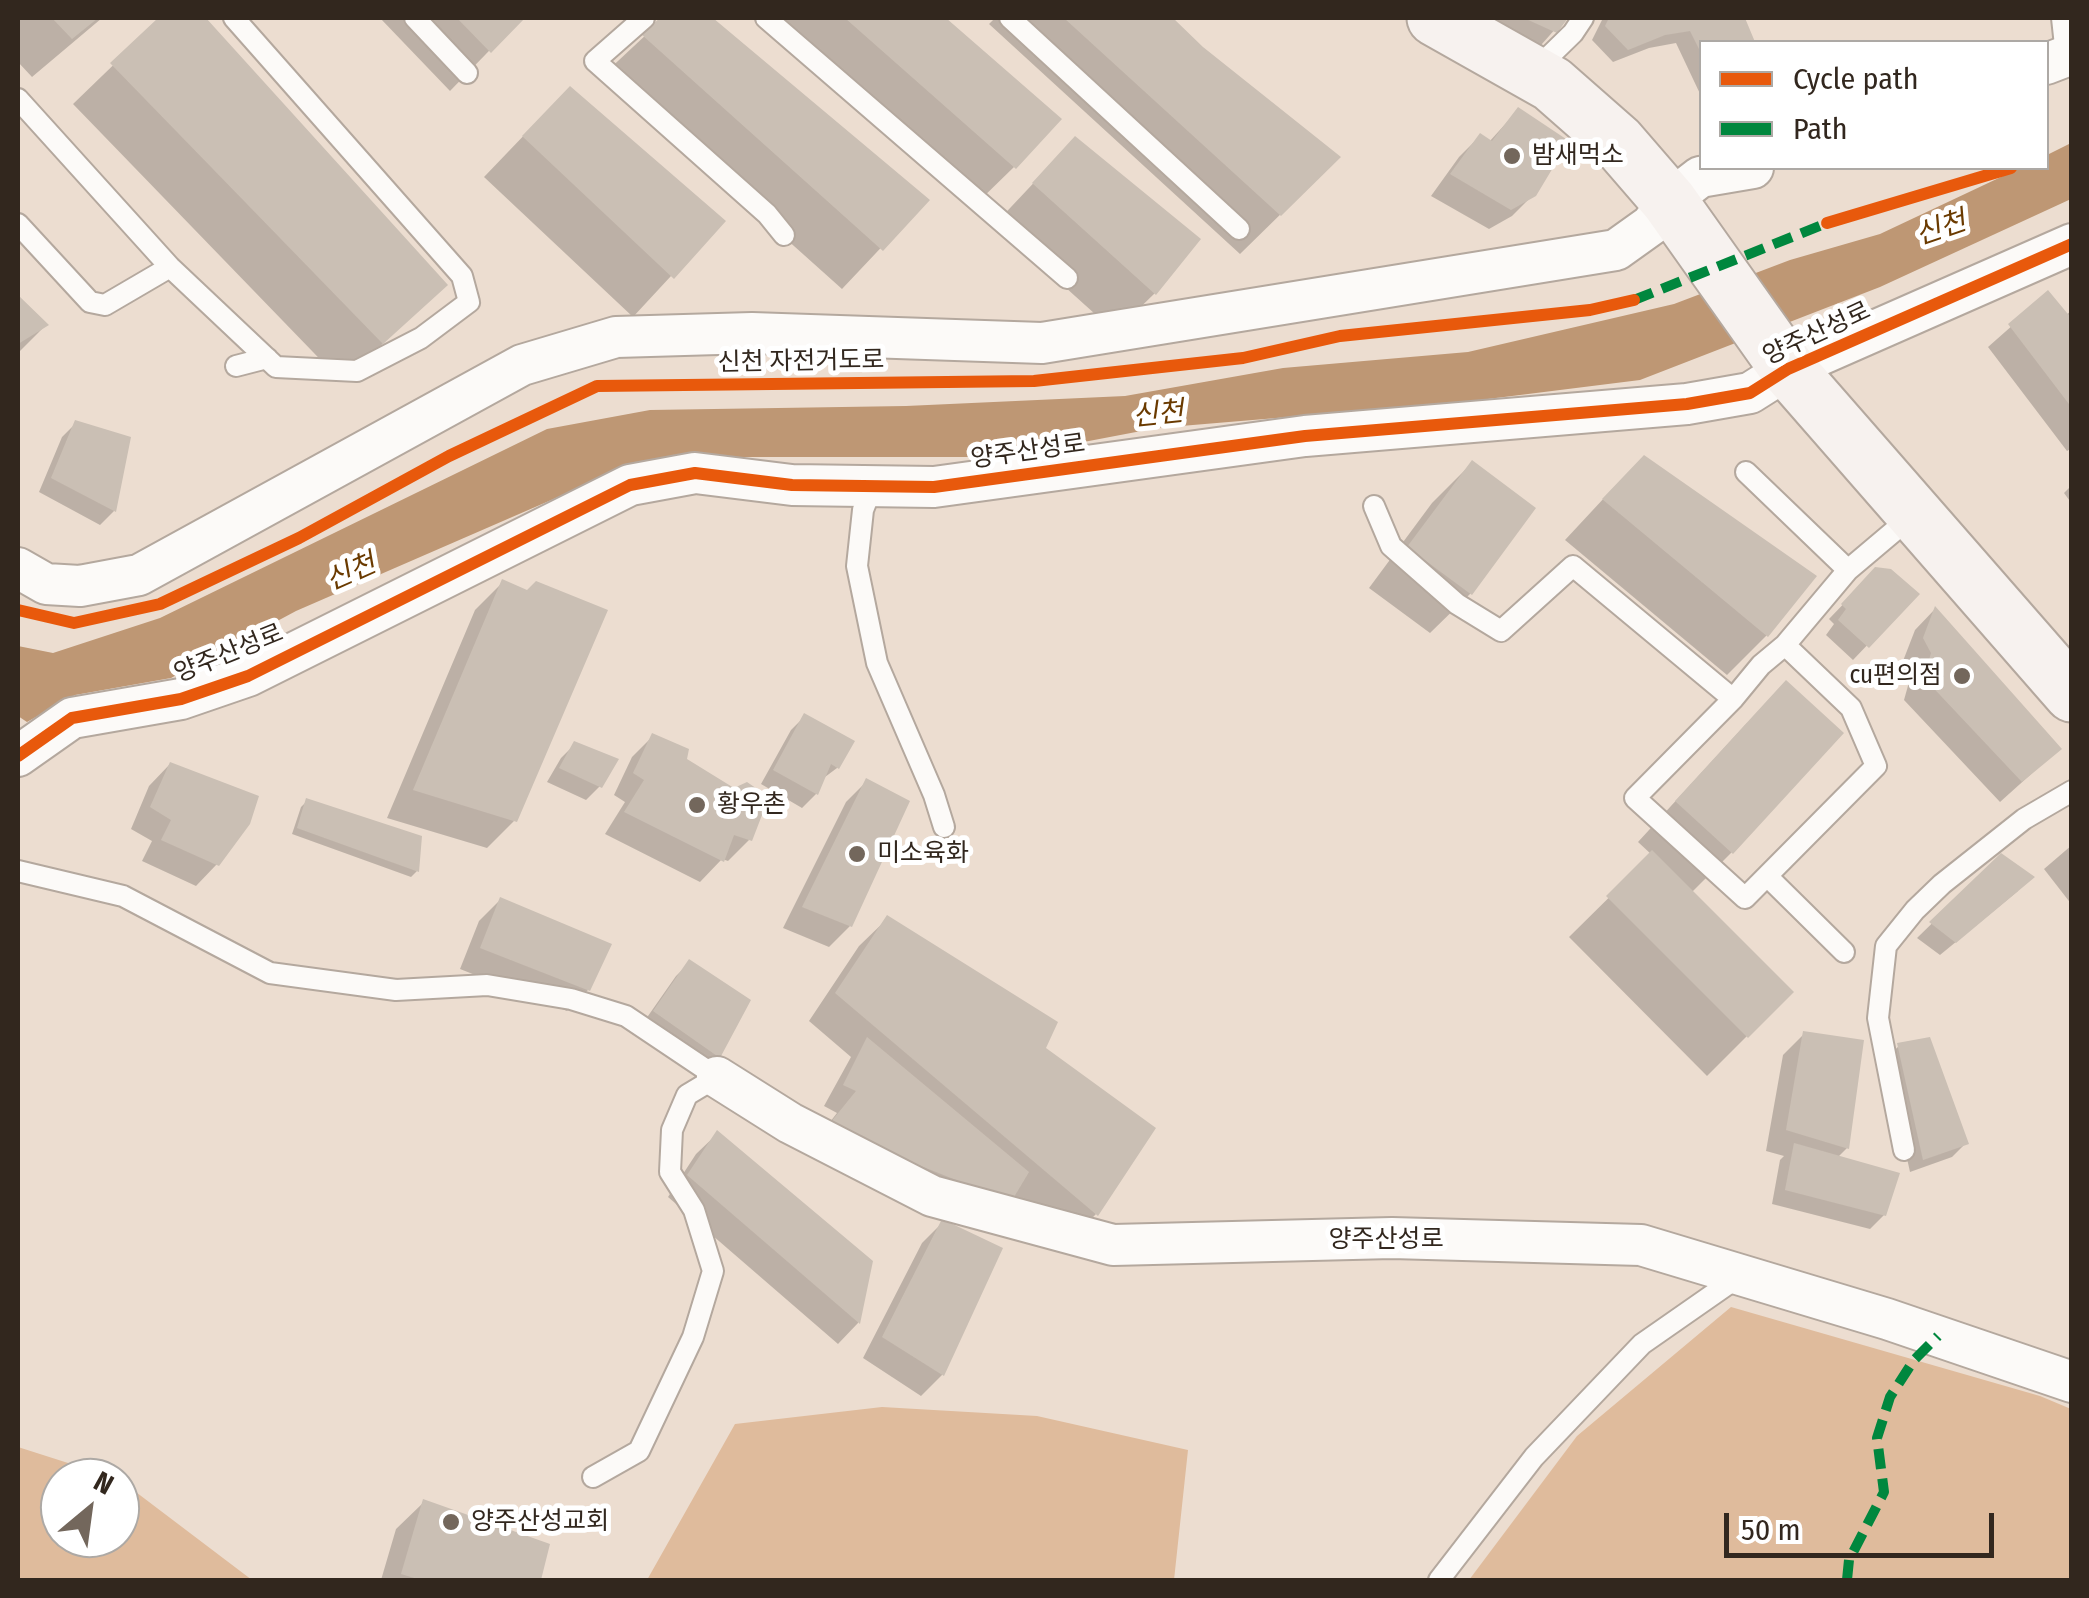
<!DOCTYPE html>
<html>
<head>
<meta charset="utf-8">
<style>
  body { margin:0 }
  #map { position:relative; width:2089px; height:1598px; overflow:hidden; background:#ecddd0; font-family:"Fira Sans Condensed",sans-serif }
  canvas { display:block }
  .frame { position:absolute; inset:0; border:20px solid #32271e; pointer-events:none }
  .legend { position:absolute; left:1699px; top:40px; width:350px; height:130px; box-sizing:border-box; background:#fff; border:2px solid #ada9a5; margin:0; padding:12px 18px; list-style:none; font-size:30px; color:#32271e }
  .legend li { display:flex; align-items:center; gap:20px; height:50px }
  .legend b { width:50px; border:2px solid #ada9a5 }
  .north { position:absolute; left:40px; top:1458px; width:100px; height:100px; box-sizing:border-box; background:#fff; border:2px solid #ada9a5; border-radius:50%; rotate:29deg; font-size:28px; font-weight:700; line-height:40px; text-align:center; color:#32271e }
  .north::after { content:''; display:block; margin:auto; width:35px; height:45px; background:#73675c; clip-path:polygon(50% 0,100% 100%,50% 72%,0 100%) }
  .scale { position:absolute; left:1724px; top:1513px; width:270px; height:45px; box-sizing:border-box; border:5px solid #32271e; border-top:0; padding-left:12px; font-size:30px; line-height:35px; white-space:nowrap; color:#32271e; -webkit-text-stroke:8px #fff; paint-order:stroke }
</style>
</head>
<body>
<div id="map">
<canvas width="2089" height="1598"></canvas>
<div class="frame"></div>
<ul class="legend">
<li><b style="height:12px;background:#e8590c"></b>Cycle path</li>
<li><b style="height:12px;background:#00873e"></b>Path</li>
</ul>
<div class="north">N</div>
<div class="scale">50 m</div>
</div>
<script>
const ctx = document.querySelector('canvas').getContext('2d');
ctx.lineJoin = 'round';
function fill(path, color) { ctx.fillStyle = color; ctx.fill(path, 'evenodd'); }
const shape = rows => new Path2D(rows.map(r => 'M' + r).join(''));
function stroke(path, color, width, dash) { ctx.strokeStyle = color; ctx.lineWidth = width; ctx.lineCap = dash ? 'butt' : 'round'; ctx.setLineDash(dash || []); ctx.stroke(path); }
function drawText(font, color, halo, rows, align = 'center') {
  ctx.font = font + ' "Fira Sans Condensed","Noto Sans KR",sans-serif'; ctx.lineWidth = 10; ctx.setLineDash([]); ctx.textBaseline = 'middle'; ctx.strokeStyle = halo; ctx.fillStyle = color; for (const [text, x, y, turn = 0] of rows) {
    ctx.save(); ctx.translate(x, y); ctx.rotate((+turn || 0) * Math.PI / 180); ctx.textAlign = isNaN(turn) ? turn : align; if (halo) ctx.strokeText(text, 0, 0); ctx.fillText(text, 0, 0); ctx.restore();
  }
}
const forest = shape([
  [1731,1307,2040,1396,2071,1409,2071,1580,1469,1580,1577,1436],
  [882,1407,1037,1416,1188,1450,1174,1580,647,1580,735,1424],
  [18,1447,115,1478,60,1478,60,1538,120,1538,120,1480,252,1580,18,1580]
]);
const water = shape([
  [2071,143,2071,199,1880,287,1640,380,1456,403,1157,428,1005,457,681,457,572,491,296,611,171,678,75,695,27,722,18,716,18,646,53,653,160,618,547,429,650,410,906,406,1125,396,1283,368,1468,352,1674,304,1790,260,1880,234,2020,168,2046,168,2047,155]
]);
const shadow = shape([
  [18,18,102,18,32,77,18,62],
  [162,18,203,18,445,285,342,382,73,104],
  [380,18,521,18,450,91],
  [664,18,709,18,926,200,842,289,603,75],
  [762,18,942,18,963,35,1014,167,974,206],
  [995,18,1170,18,1202,48,1338,158,1240,254,989,24],
  [1458,18,1565,18,1534,53],
  [1603,18,1742,18,1753,42,1702,42,1702,98,1676,43,1649,48,1613,62,1592,40],
  [1518,110,1534,194,1512,216,1489,229,1431,196,1459,157,1480,136,1489,142],
  [530,129,722,221,633,317,484,177],
  [1075,139,1155,293,1115,332,995,224],
  [2048,294,2065,316,2072,310,2072,448,2067,451,1988,347],
  [18,298,46,325,18,353],
  [76,423,128,439,114,511,100,525,39,492,62,437],
  [1472,463,1533,509,1470,594,1430,633,1369,588,1432,503],
  [2072,485,2072,504,2064,493],
  [1605,497,1813,576,1766,636,1727,675,1565,540],
  [1876,570,1916,594,1853,660,1826,635,1834,624,1829,619],
  [503,582,515,820,487,848,387,818,475,610],
  [1935,609,2059,749,2000,802,1904,700,1911,675,1903,661,1915,630],
  [805,716,852,742,837,768,821,780,816,794,802,808,761,784,791,730],
  [1747,723,1732,852,1691,893,1791,992,1707,1076,1569,937,1652,855,1638,842],
  [653,736,684,760,733,791,749,840,728,861,722,859,700,882,605,834,625,802,614,795,632,757],
  [575,744,600,786,586,800,547,782,561,758],
  [170,764,217,864,196,886,142,861,152,841,131,829,149,786],
  [867,781,850,926,829,947,783,928,846,802],
  [307,801,417,871,411,877,292,834,301,807],
  [2072,845,2072,905,2044,869],
  [2001,856,2018,891,1940,955,1917,938],
  [500,900,588,990,567,1011,460,969,479,921],
  [887,919,1096,1214,1069,1242,1013,1194,1009,1201,808,1150,837,1113,824,1106,851,1057,809,1021,859,946],
  [690,962,718,1056,704,1070,641,1026,676,976],
  [1804,1034,1847,1148,1837,1158,1884,1215,1870,1229,1772,1204,1780,1160,1784,1156,1766,1151,1783,1055],
  [1899,1046,1966,1143,1952,1157,1910,1172,1885,1059],
  [717,1134,870,1262,858,1323,838,1344,668,1197,696,1154],
  [943,1222,1000,1249,942,1375,921,1396,863,1358,922,1243],
  [424,1502,547,1546,538,1580,381,1580,396,1529]
]);
const building = shape([
  [52,18,98,18,72,39],
  [158,18,206,18,448,285,383,344,110,63],
  [457,18,525,18,491,53],
  [660,18,713,18,930,200,883,251,641,34],
  [845,18,946,18,1062,119,1016,169],
  [1064,18,1173,18,1203,47,1341,157,1281,216],
  [1524,18,1568,18,1557,33],
  [1609,18,1745,18,1755,42,1702,42,1702,55,1690,31,1665,35,1628,50,1605,26],
  [570,86,726,221,674,279,522,136],
  [1518,107,1569,141,1536,196,1511,210,1450,174,1480,133,1492,141],
  [1075,136,1201,239,1156,295,1032,183],
  [2048,290,2072,319,2072,408,2008,324],
  [18,295,49,325,18,344],
  [75,420,131,437,116,512,51,478],
  [1644,455,1817,576,1768,637,1602,499],
  [1472,460,1536,508,1472,595,1407,547],
  [1875,567,1891,569,1920,594,1869,648,1838,620,1846,609,1841,604],
  [502,579,527,590,536,581,608,610,517,822,413,790],
  [1935,606,2062,749,2022,782,1924,678,1931,653,1923,638],
  [1786,680,1844,733,1733,854,1675,801],
  [804,713,855,741,839,769,831,764,818,795,773,770],
  [652,733,689,749,687,759,734,788,747,782,769,797,752,841,734,835,724,862,624,812,644,780,633,773],
  [574,741,619,759,602,788,559,768],
  [170,762,259,796,250,824,219,866,161,840,171,820,150,807],
  [866,778,910,801,852,927,802,907],
  [306,798,422,836,419,872,297,828],
  [1652,850,1794,992,1748,1038,1606,896],
  [2001,853,2035,877,1956,943,1929,922],
  [500,897,612,944,590,991,480,948],
  [887,915,1058,1022,1046,1048,1156,1128,1098,1216,835,993],
  [689,959,751,1000,720,1058,653,1011],
  [1803,1031,1864,1040,1849,1149,1786,1130],
  [867,1037,1029,1172,1011,1202,826,1128,856,1091,843,1085],
  [1930,1037,1969,1144,1923,1160,1897,1043],
  [717,1130,873,1261,860,1324,687,1175],
  [1794,1143,1900,1173,1886,1216,1785,1190],
  [942,1219,1003,1248,944,1376,882,1337],
  [423,1499,550,1544,541,1580,421,1580,401,1574]
]);
const lane = shape([
  [415,18,467,73],
  [644,18,595,61,767,214,784,235],
  [766,18,1067,278],
  [1010,18,1239,229],
  [2062,18,2066,55],
  [1534,71,1573,33,1583,18],
  [18,99,170,267,276,367,357,371,421,338,469,302,462,276,234,18],
  [18,224,90,302,105,305,170,267],
  [236,366,267,358],
  [1746,472,1848,570],
  [872,487,863,510,857,566,877,663,934,795,944,827],
  [1374,506,1391,546,1457,604,1501,631,1573,566,1733,699],
  [1785,645,1851,708,1876,766,1745,898,1635,798,1733,699,1761,665,1785,645,1848,570,1912,516],
  [18,871,123,896,270,973,396,990,487,985,571,999,626,1016,717,1077,687,1095,672,1130,670,1172,694,1210,713,1271,693,1337,639,1451,593,1477],
  [1767,876,1844,952],
  [1904,1150,1878,1018,1886,946,1915,910,1942,884,2024,819,2072,791],
  [1439,1580,1534,1457,1642,1344,1741,1275]
]);
const street = shape([
  [2046,64,2072,54],
  [18,568,46,584,80,586,139,575,522,365,616,337,752,333,1042,343,1616,250,1651,225,1669,201,1700,177,1753,168],
  [18,756,72,718,181,699,248,676,630,485,695,473,792,485,934,487,1305,436,1687,404,1750,393,1788,369,2072,244],
  [717,1077,790,1123,932,1196,1113,1245,1392,1238,1641,1245,1887,1319,2072,1382]
]);
const secondary = shape([
  [1435,18,1552,84,1618,142,1669,201,1788,369,2072,694]
]);
const quiet = shape([
  [1634,300,1827,223],
  [1847,1580,1849,1560,1884,1492,1877,1438,1890,1397,1914,1360,1938,1336]
]);
const cycleway = shape([
  [1827,223,2011,168],
  [18,610,74,623,160,604,299,538,449,456,597,386,1034,381,1243,358,1340,336,1590,310,1634,300],
  [18,756,72,718,181,699,248,676,630,485,695,473,792,485,934,487,1305,436,1687,404,1750,393,1788,369,2072,244]
]);
const markers = [
  [1512,156,10,"#73675c"],
  [1962,676,10,"#73675c"],
  [697,805,10,"#73675c"],
  [857,854,10,"#73675c"],
  [451,1522,10,"#73675c"]
];
const poiNames = [
  ["밤새먹소",1532,156],
  ["cu편의점",1942,676,"right"],
  ["황우촌",717,805],
  ["미소육화",877,854],
  ["양주산성교회",471,1522]
];
const streetNames = [
  ["양주산성로",1817,334,-25],
  ["신천 자전거도로",801,362,-1],
  ["양주산성로",1028,452,-8],
  ["양주산성로",229,654,-22],
  ["양주산성로",1386,1240]
];
const waterNames = [
  ["신천",1941,229,-19],
  ["신천",1158,415,-6],
  ["신천",351,573,-24]
];
fill(forest, '#dfbb9c');
fill(water, '#be9774');
fill(shadow, '#0003');
fill(building, '#cabfb4');
stroke(lane, '#b4a89e', 24);
stroke(street, '#b4a89e', 44);
stroke(secondary, '#b4a89e', 59);
stroke(lane, '#fcfaf8', 20);
stroke(street, '#fcfaf8', 40);
stroke(secondary, '#f7f2ef', 55);
stroke(quiet, '#00873e', 10, [20, 10]);
stroke(cycleway, '#e8590c', 12);
for (const [x, y, r, color] of markers) { const dot = new Path2D(); dot.arc(x, y, r, 0, 2 * Math.PI); ctx.fillStyle = color; ctx.fill(dot); stroke(dot, '#fff', 4); }
drawText('25px', '#32271e', '#fff', poiNames, 'left');
drawText('25px', '#32271e', '#fff', streetNames);
drawText('italic 28px', '#6a3a00', '#fff', waterNames);
</script>
</body>
</html>
